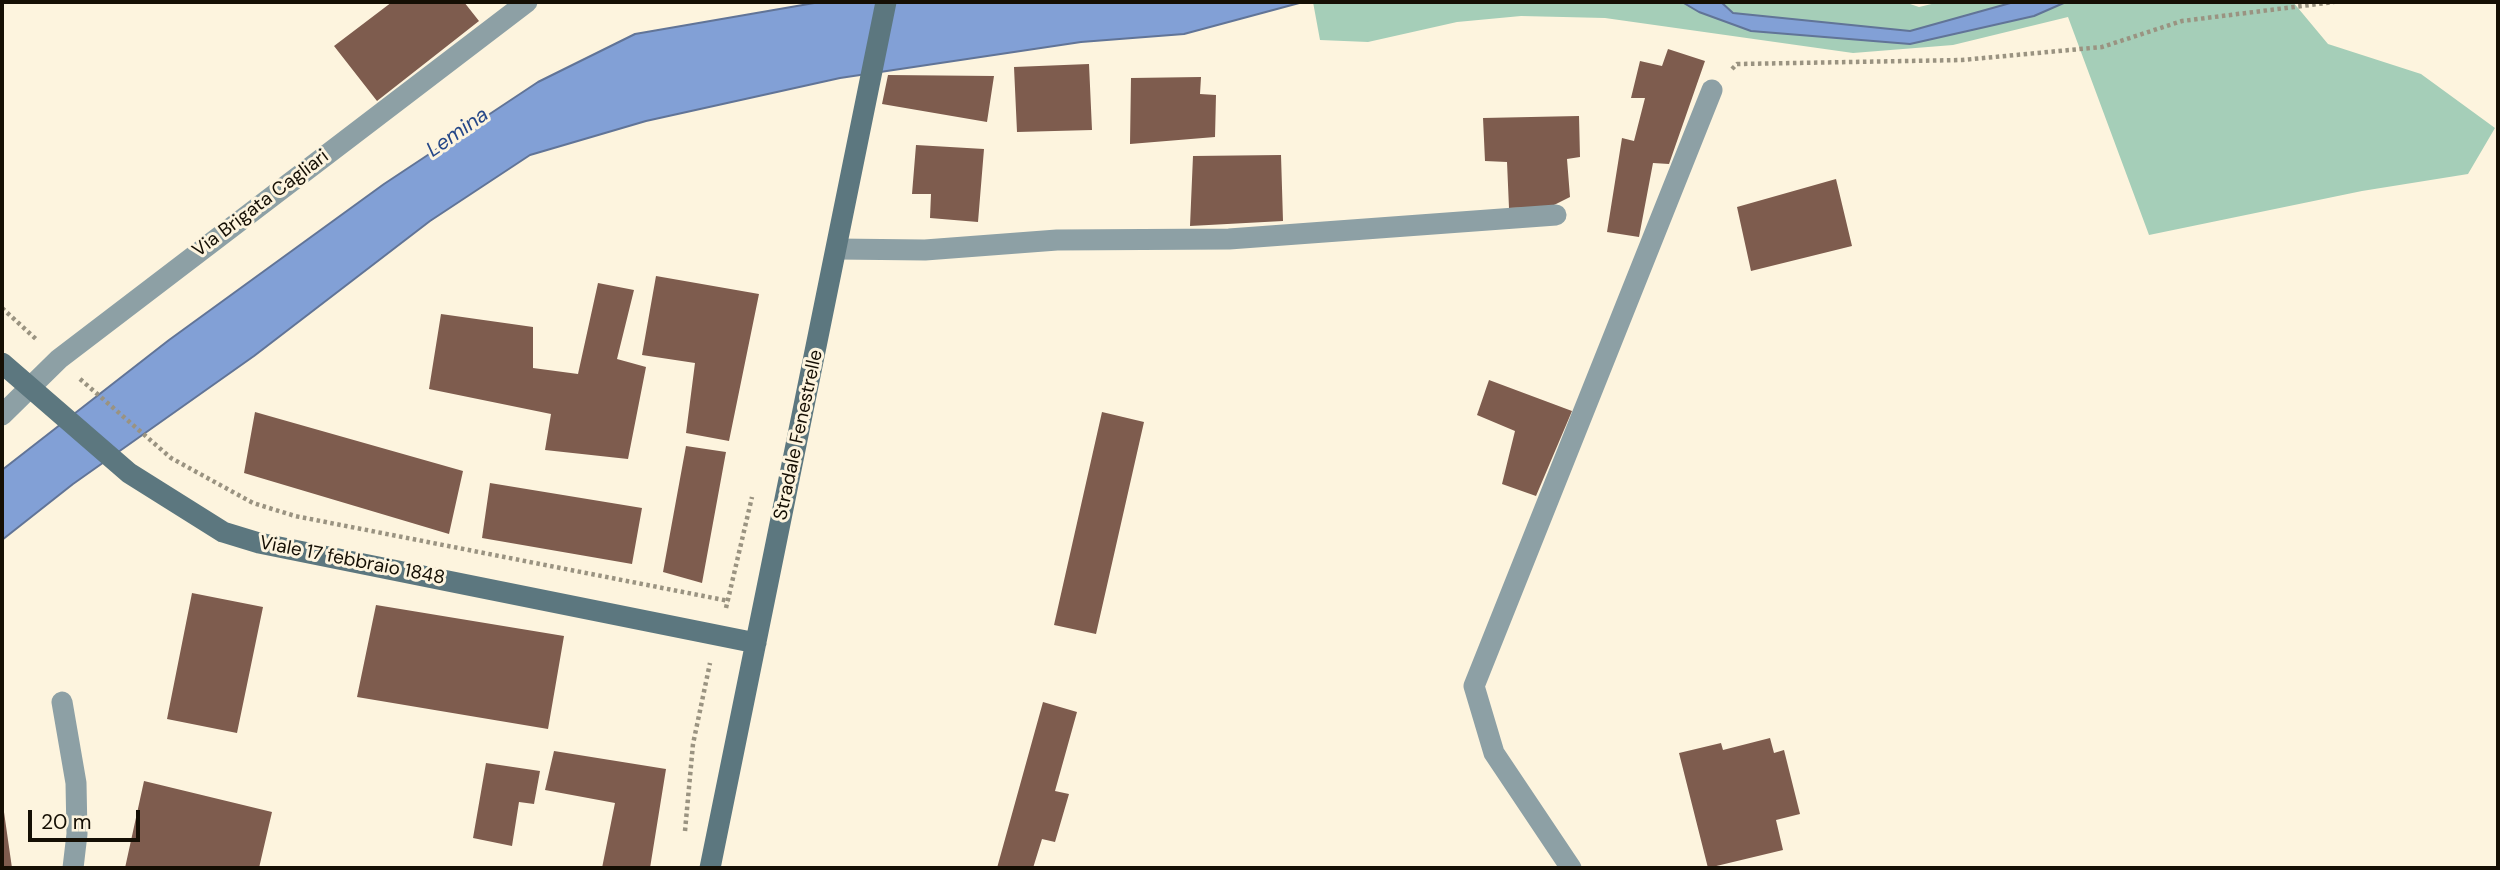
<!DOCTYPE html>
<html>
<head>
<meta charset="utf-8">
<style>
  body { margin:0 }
  #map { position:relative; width:2500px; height:870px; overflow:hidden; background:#fdf4de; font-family:"DM Sans",sans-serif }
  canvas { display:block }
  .frame { position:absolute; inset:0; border:4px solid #150f04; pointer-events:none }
  .scale { position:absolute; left:28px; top:810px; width:112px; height:32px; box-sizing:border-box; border:4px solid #150f04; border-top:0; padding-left:9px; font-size:21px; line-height:24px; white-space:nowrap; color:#150f04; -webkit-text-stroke:5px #fdf4de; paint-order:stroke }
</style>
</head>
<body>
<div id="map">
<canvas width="2500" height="870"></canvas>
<div class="frame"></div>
<div class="scale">20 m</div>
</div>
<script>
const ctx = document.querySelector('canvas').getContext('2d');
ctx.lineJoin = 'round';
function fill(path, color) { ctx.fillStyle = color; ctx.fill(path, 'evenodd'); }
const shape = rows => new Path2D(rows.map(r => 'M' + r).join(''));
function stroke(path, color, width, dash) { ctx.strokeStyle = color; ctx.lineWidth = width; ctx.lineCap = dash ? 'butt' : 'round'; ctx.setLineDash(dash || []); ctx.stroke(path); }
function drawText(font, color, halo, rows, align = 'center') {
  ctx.font = font + ' "DM Sans",sans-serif'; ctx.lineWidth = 6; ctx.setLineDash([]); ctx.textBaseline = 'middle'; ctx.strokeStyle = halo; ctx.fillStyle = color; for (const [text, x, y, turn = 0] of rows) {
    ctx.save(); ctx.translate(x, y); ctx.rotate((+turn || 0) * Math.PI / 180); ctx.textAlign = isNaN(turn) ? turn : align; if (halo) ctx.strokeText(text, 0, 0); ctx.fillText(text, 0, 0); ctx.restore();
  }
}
const green = shape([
  [1313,2,1904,2,1919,7,1940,2,2293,2,2328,44,2421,74,2495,128,2468,174,2362,191,2149,235,2068,17,1953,45,1853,53,1605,18,1521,16,1457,22,1368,42,1320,40]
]);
const water = shape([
  [820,2,1303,2,1184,34,1081,42,840,78,646,121,530,155,430,221,254,356,73,484,2,540,2,470,169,340,384,184,538,82,635,34,820,2],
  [1682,2,1721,2,1733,13,1910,31,2014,2,2066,2,2034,16,1910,44,1751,31,1699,12,1682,2]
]);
const building = shape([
  [392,2,464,2,479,21,377,101,334,46],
  [1668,49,1705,61,1669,164,1653,163,1639,237,1607,232,1622,138,1634,141,1645,98,1631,98,1640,61,1662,66],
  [1089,64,1092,130,1017,132,1014,67],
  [888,75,994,76,987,122,882,104],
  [1201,77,1200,94,1216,95,1215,137,1130,144,1131,78],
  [1579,116,1580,157,1567,159,1570,197,1550,207,1509,208,1507,162,1485,161,1483,118],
  [916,145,984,149,978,222,930,218,931,194,912,194],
  [1281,155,1283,221,1190,226,1193,156],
  [1836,179,1852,246,1751,271,1737,207],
  [656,276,759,294,729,441,686,433,695,363,642,355],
  [598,283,634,290,617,359,646,367,628,459,545,450,551,414,429,389,441,314,533,327,533,368,578,374],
  [1489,380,1572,411,1536,496,1502,484,1515,431,1477,415],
  [255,412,463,471,449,534,244,473],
  [1102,412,1144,422,1096,634,1054,625],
  [686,446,726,452,702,583,663,572],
  [490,483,642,508,632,564,482,538],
  [192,593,263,607,237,733,167,719],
  [376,605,564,636,548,729,357,697],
  [1043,702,1077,712,1055,791,1069,794,1055,842,1042,839,1033,868,997,868],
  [1770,738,1774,753,1784,750,1800,814,1776,820,1783,850,1708,868,1679,753,1721,743,1723,750],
  [554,751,666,769,650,868,602,868,615,803,545,790],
  [486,763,540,771,534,804,519,802,512,846,473,838],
  [144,781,272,812,259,868,125,868],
  [2,805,3,805,12,868,2,868]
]);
const path = shape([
  [1732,69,1737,64,1962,60,2102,47,2182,21,2334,2],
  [2,308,37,340],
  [80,379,171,458,253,503,295,516,729,601],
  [726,608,752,497],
  [685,831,693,744,710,663]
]);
const street = shape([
  [837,249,925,250,1057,240,1229,239,1556,215],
  [2,415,59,359,527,2],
  [62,702,76,783,77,834,73,868],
  [1571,868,1494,753,1474,686,1712,90]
]);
const secondary = shape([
  [2,363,129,473,223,532,259,543,756,643],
  [710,868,886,2]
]);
const streetNames = [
  ["Via Brigata Cagliari",261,204,-37],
  ["Stradale Fenestrelle",799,435,-78],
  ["Viale 17 febbraio 1848",352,561,11]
];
const waterNames = [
  ["Lemina",458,133,-35]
];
fill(green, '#a5ceb8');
fill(water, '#82a0d6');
stroke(water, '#617497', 2);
fill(building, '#7e5c4e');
stroke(path, '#9a9381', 4.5, [3.5, 3.5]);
stroke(street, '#8da0a5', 21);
stroke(secondary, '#5c777f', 21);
drawText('19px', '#150f04', '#fdf4de', streetNames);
drawText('italic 21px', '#254788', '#fdf4de', waterNames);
</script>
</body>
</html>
